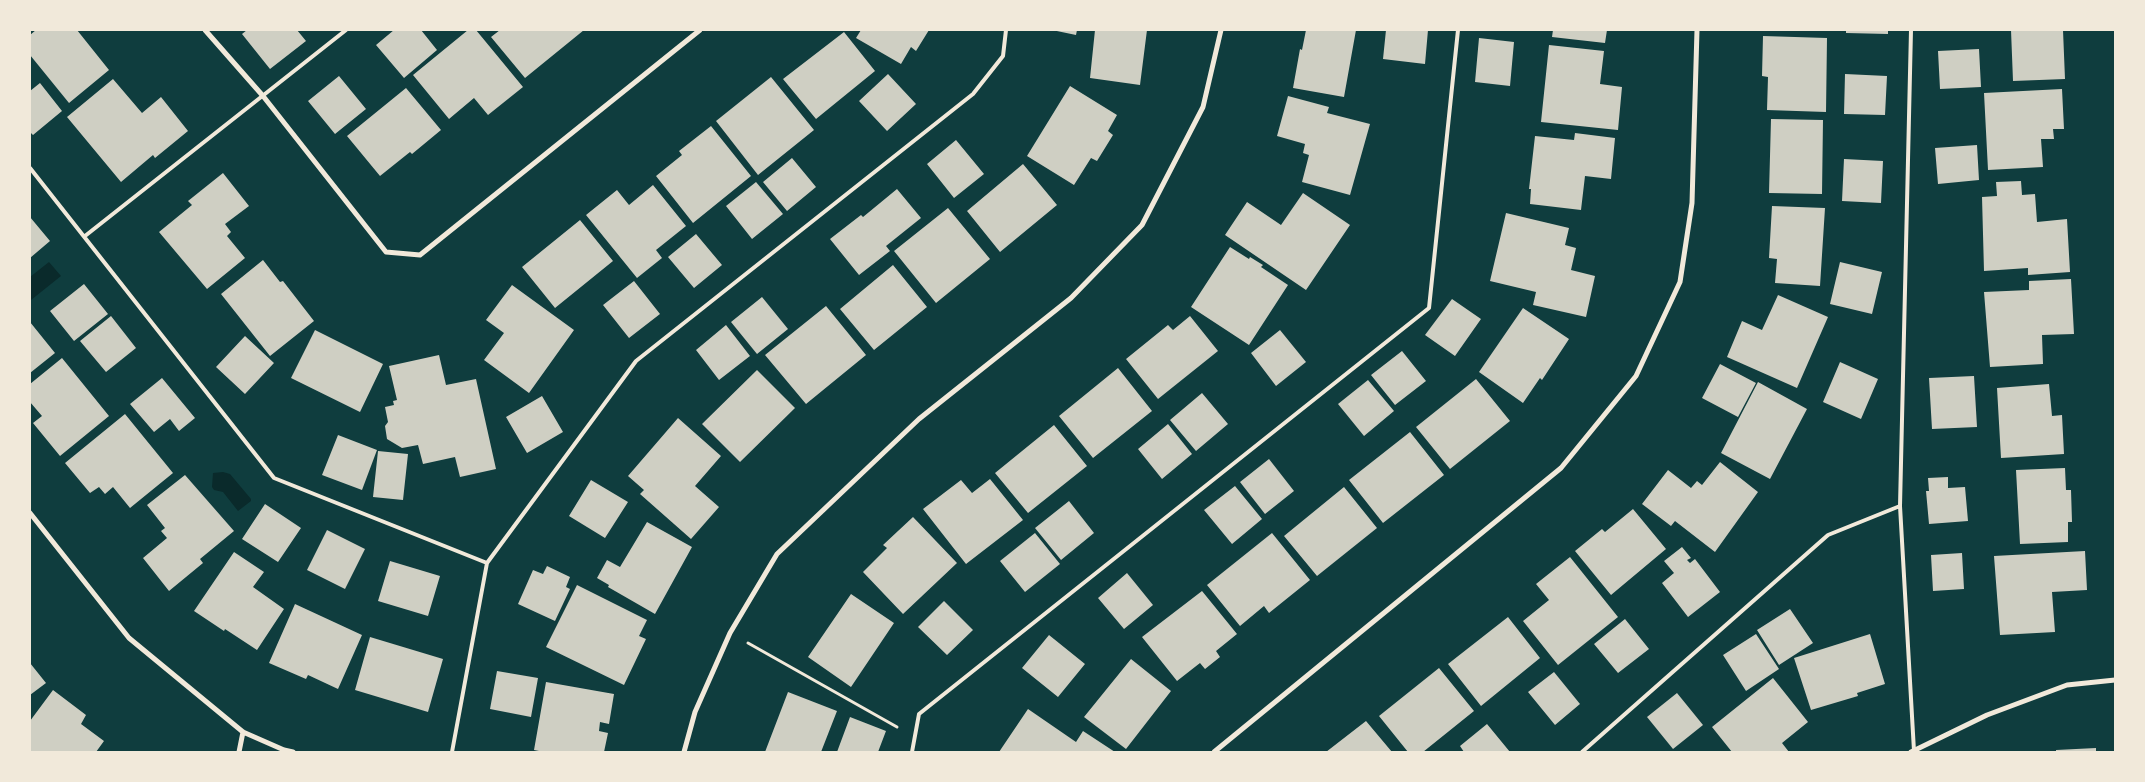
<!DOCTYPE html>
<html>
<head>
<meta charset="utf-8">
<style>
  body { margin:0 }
  #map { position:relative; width:2145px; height:782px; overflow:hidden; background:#0f3d3e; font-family:"Archivo Narrow",sans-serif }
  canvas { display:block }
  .frame { position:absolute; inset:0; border:31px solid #f1e9da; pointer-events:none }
</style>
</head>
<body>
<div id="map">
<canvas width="2145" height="782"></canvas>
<div class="frame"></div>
</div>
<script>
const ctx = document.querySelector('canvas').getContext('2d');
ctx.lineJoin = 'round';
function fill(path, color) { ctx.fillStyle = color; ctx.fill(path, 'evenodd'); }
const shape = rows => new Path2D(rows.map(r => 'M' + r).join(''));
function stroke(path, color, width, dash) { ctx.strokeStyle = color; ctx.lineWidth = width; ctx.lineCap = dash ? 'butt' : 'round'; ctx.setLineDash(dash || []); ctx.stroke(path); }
const water = shape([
  [49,262,61,276,31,300,30,277],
  [223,472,230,474,251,499,251,501,238,511,223,492,214,490,212,487,213,473]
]);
const building = shape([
  [36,30,77,30,109,70,69,103,30,55,30,35],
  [247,30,297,30,306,41,270,69,242,34],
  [394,30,421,30,437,50,404,78,376,45],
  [468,30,476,30,523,87,488,115,474,98,449,119,413,75],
  [500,30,584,30,525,78,491,37],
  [861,30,929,30,916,51,911,47,901,64,856,38],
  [1052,30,1077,30,1076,35],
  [1095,30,1147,30,1140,85,1090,78],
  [1306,30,1356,30,1344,97,1293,88,1300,49,1302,50],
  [1386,30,1428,30,1425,64,1383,59],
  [1553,30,1607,30,1605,43,1552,37],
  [1846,30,1888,30,1888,34,1846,33],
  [2011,30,2063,30,2065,79,2013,81],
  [844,32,875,71,816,119,783,79],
  [1763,36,1827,38,1826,112,1767,110,1768,77,1762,76],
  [1479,38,1514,42,1510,86,1475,82],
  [1549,45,1604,51,1600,84,1622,87,1618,130,1541,122],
  [1979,49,1981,87,1940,89,1938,51],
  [888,74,916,104,887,131,859,101],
  [1845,74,1887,76,1885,115,1844,114],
  [339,76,366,109,335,134,308,101],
  [771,77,814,130,758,175,716,121],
  [113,79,142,113,161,97,188,131,155,158,153,155,121,182,67,117],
  [40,83,62,111,33,135,30,132,30,91],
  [1070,86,1117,115,1108,131,1113,135,1097,161,1091,158,1074,185,1027,156],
  [406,88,441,130,412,154,410,152,380,176,347,136],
  [2062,89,2064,129,2053,129,2054,139,2041,139,2043,167,1988,170,1984,93],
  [1288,96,1329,107,1327,113,1370,124,1350,195,1302,182,1309,155,1303,153,1305,144,1277,136],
  [1771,119,1823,120,1822,194,1769,193],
  [711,126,751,176,693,223,656,176,682,155,679,151],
  [1575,133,1615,138,1611,179,1585,176,1581,210,1530,204,1531,189,1529,189,1535,136,1574,140],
  [956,140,984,174,954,198,927,164],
  [1977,145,1979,180,1938,184,1935,148],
  [792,158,816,187,787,211,763,182],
  [1844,159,1883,161,1881,203,1842,201],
  [1023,164,1057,205,1000,252,967,211],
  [223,173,249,206,225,224,231,232,227,236,245,258,207,289,159,232,192,205,188,201],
  [2021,181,2022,195,2035,194,2037,222,2067,219,2070,272,2028,275,2028,268,1984,271,1982,197,1997,196,1996,182],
  [756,182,783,214,752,239,726,206],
  [653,185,686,226,656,250,662,258,637,278,586,215,617,190,629,205],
  [897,189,921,218,886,246,890,251,859,275,830,239,861,215,863,217],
  [1303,193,1350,225,1306,290,1225,235,1247,202,1281,225],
  [1772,206,1825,208,1820,286,1775,283,1777,259,1769,258],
  [948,208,990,259,936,303,894,251],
  [1506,213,1569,228,1565,245,1576,248,1571,270,1595,276,1586,317,1533,305,1536,292,1490,281],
  [30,217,50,241,30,258],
  [580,220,613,261,555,308,522,267],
  [696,234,722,265,694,288,668,257],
  [1230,247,1249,259,1250,257,1263,265,1261,267,1288,285,1249,345,1191,307],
  [263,260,280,282,283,281,314,321,270,356,221,294],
  [1840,262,1882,272,1872,314,1830,304],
  [893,265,927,307,874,350,840,309],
  [2071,279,2074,334,2042,335,2043,364,1990,367,1984,292,2029,290,2029,281],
  [634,281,660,314,629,338,603,305],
  [84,284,108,314,74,341,50,311],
  [512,285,574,330,529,393,484,360,504,333,486,320],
  [1778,295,1828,317,1797,388,1727,357,1742,321,1762,330],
  [762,297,788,329,757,354,731,322],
  [1452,299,1481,319,1455,356,1425,335],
  [826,306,866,355,806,404,765,355],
  [1523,308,1569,339,1542,380,1540,378,1523,403,1479,372],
  [111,316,136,348,106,372,80,341],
  [1190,316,1218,351,1158,399,1126,359,1168,325,1173,330],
  [30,322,55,353,30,373],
  [726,325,750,356,719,380,696,350],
  [315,330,383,364,360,412,291,378],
  [1280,330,1306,362,1276,386,1251,353],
  [245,336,274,363,245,394,216,367],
  [1402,351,1426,381,1395,405,1371,375],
  [439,355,446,385,476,379,496,469,460,477,455,457,423,464,418,445,402,448,387,439,385,426,388,422,385,407,394,405,393,401,397,400,389,366],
  [62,358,109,416,60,456,33,423,42,416,30,402,30,384],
  [1840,362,1878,379,1861,419,1823,402],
  [1720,364,1756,383,1738,417,1702,398],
  [1118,368,1152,411,1093,458,1059,416],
  [757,370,795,408,740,462,702,424],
  [1974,376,1977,427,1932,429,1929,378],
  [162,378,195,418,179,431,170,419,154,432,130,404],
  [1476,379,1510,421,1450,469,1416,427],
  [1368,380,1394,411,1364,436,1338,404],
  [1758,382,1807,409,1770,479,1721,453],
  [2049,384,2052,416,2062,415,2064,454,2001,458,1997,388],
  [1202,393,1228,424,1196,451,1170,420],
  [542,396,563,432,527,453,506,417],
  [125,414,173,473,130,508,113,487,105,494,99,487,90,493,65,463],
  [678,418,721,456,695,486,719,507,691,539,640,494,644,490,628,476],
  [1168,424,1192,454,1162,479,1138,449],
  [1054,425,1087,466,1028,513,995,473],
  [1410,432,1444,475,1383,523,1349,480],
  [338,435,377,450,362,490,322,475],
  [378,451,408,454,403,500,373,497],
  [1269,459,1294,491,1265,514,1240,482],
  [1720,462,1758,492,1715,552,1675,521,1671,526,1642,504,1668,470,1691,488,1697,481,1702,485],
  [2065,468,2066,490,2071,490,2072,522,2068,522,2068,542,2020,544,2016,470],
  [185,475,234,531,200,559,203,563,169,591,143,558,167,538,161,531,165,528,147,505],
  [1948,477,1948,488,1965,487,1968,521,1929,524,1926,491,1929,491,1928,478],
  [990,479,1023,520,966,564,923,509,961,480,972,493],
  [591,480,628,502,605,538,569,516],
  [1235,486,1262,519,1232,544,1204,510],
  [1344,487,1377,528,1317,576,1284,536],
  [1069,501,1094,533,1061,560,1035,528],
  [265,504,301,528,278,562,242,539],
  [1633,509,1666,549,1611,595,1575,551,1602,529,1605,532],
  [913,517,957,563,903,614,863,572,887,548,883,545],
  [647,522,692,547,655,614,608,587,609,585,597,578,607,560,620,567],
  [327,530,365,549,345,589,307,570],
  [1035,533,1060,564,1025,592,1000,561],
  [1272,533,1310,580,1269,613,1264,606,1240,626,1207,585],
  [1682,547,1691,558,1687,560,1690,563,1695,559,1720,592,1688,617,1662,583,1674,573,1664,561],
  [2085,551,2087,590,2052,592,2055,632,2000,635,1994,556],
  [234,552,264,572,253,587,284,609,257,650,225,629,224,631,194,611],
  [1962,553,1964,589,1933,591,1931,555],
  [1570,557,1618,617,1558,665,1523,621,1549,600,1536,584],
  [390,561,440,576,428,616,378,601],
  [547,566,570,577,566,587,570,589,555,621,518,604,533,570,543,574],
  [1127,573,1153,605,1124,629,1098,598],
  [577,585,647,620,639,636,646,639,624,685,546,647],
  [1202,591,1237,634,1216,651,1220,657,1205,669,1200,663,1177,681,1142,637],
  [851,594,894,623,851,687,808,657],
  [944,601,973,630,947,655,918,627],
  [295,604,362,635,338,689,308,675,306,679,269,663],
  [1790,609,1813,643,1779,665,1757,630],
  [1508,617,1540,658,1481,706,1448,664],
  [1625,619,1649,649,1618,673,1594,644],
  [1756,634,1779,669,1746,691,1723,655],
  [1870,634,1885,684,1857,693,1858,696,1811,710,1794,658],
  [1049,635,1085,664,1058,697,1022,668],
  [370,637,443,659,428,712,355,690],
  [1131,659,1171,691,1126,749,1084,717],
  [30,663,46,683,30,695],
  [1439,668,1474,711,1423,752,1408,752,1379,716],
  [497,671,538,678,531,717,490,709],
  [1554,672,1580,704,1555,725,1528,692],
  [1773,678,1808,722,1782,743,1789,752,1732,752,1712,727],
  [546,682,614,694,609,724,600,722,599,731,608,733,604,752,544,752,534,750],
  [53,690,86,715,81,724,104,741,96,752,30,752,30,721],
  [788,692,837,711,821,752,765,752],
  [1677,693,1703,725,1673,749,1647,717],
  [1028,709,1076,742,1083,731,1115,752,999,752],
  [850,717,886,731,878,752,837,752],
  [1366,721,1392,752,1326,752],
  [1487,724,1510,752,1464,752,1460,746],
  [2096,748,2096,752,2056,752,2056,750]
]);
const path = shape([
  [748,643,897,727]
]);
const service = shape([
  [30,168,274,478,487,563,636,361,973,94,1003,56,1006,30],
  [85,236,346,30],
  [1900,506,1914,751],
  [452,752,487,563],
  [912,752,919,714,1429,308,1458,30],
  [1582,752,1828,535,1900,506,1911,30]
]);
const minor = shape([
  [205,30,263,96,386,252,420,255,700,30],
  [30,513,129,638,243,732,284,750,293,752],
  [239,752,243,732],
  [684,752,695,712,730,633,777,554,919,419,1071,298,1142,225,1203,107,1221,30],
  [1214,752,1561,468,1636,376,1680,282,1692,203,1697,30],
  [1911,752,1987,715,2067,685,2115,680]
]);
fill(water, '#0a2a2b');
fill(building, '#cfcfc3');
stroke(path, '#f1e9da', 3);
stroke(service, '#f1e9da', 4);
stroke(minor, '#f1e9da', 5);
</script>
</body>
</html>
